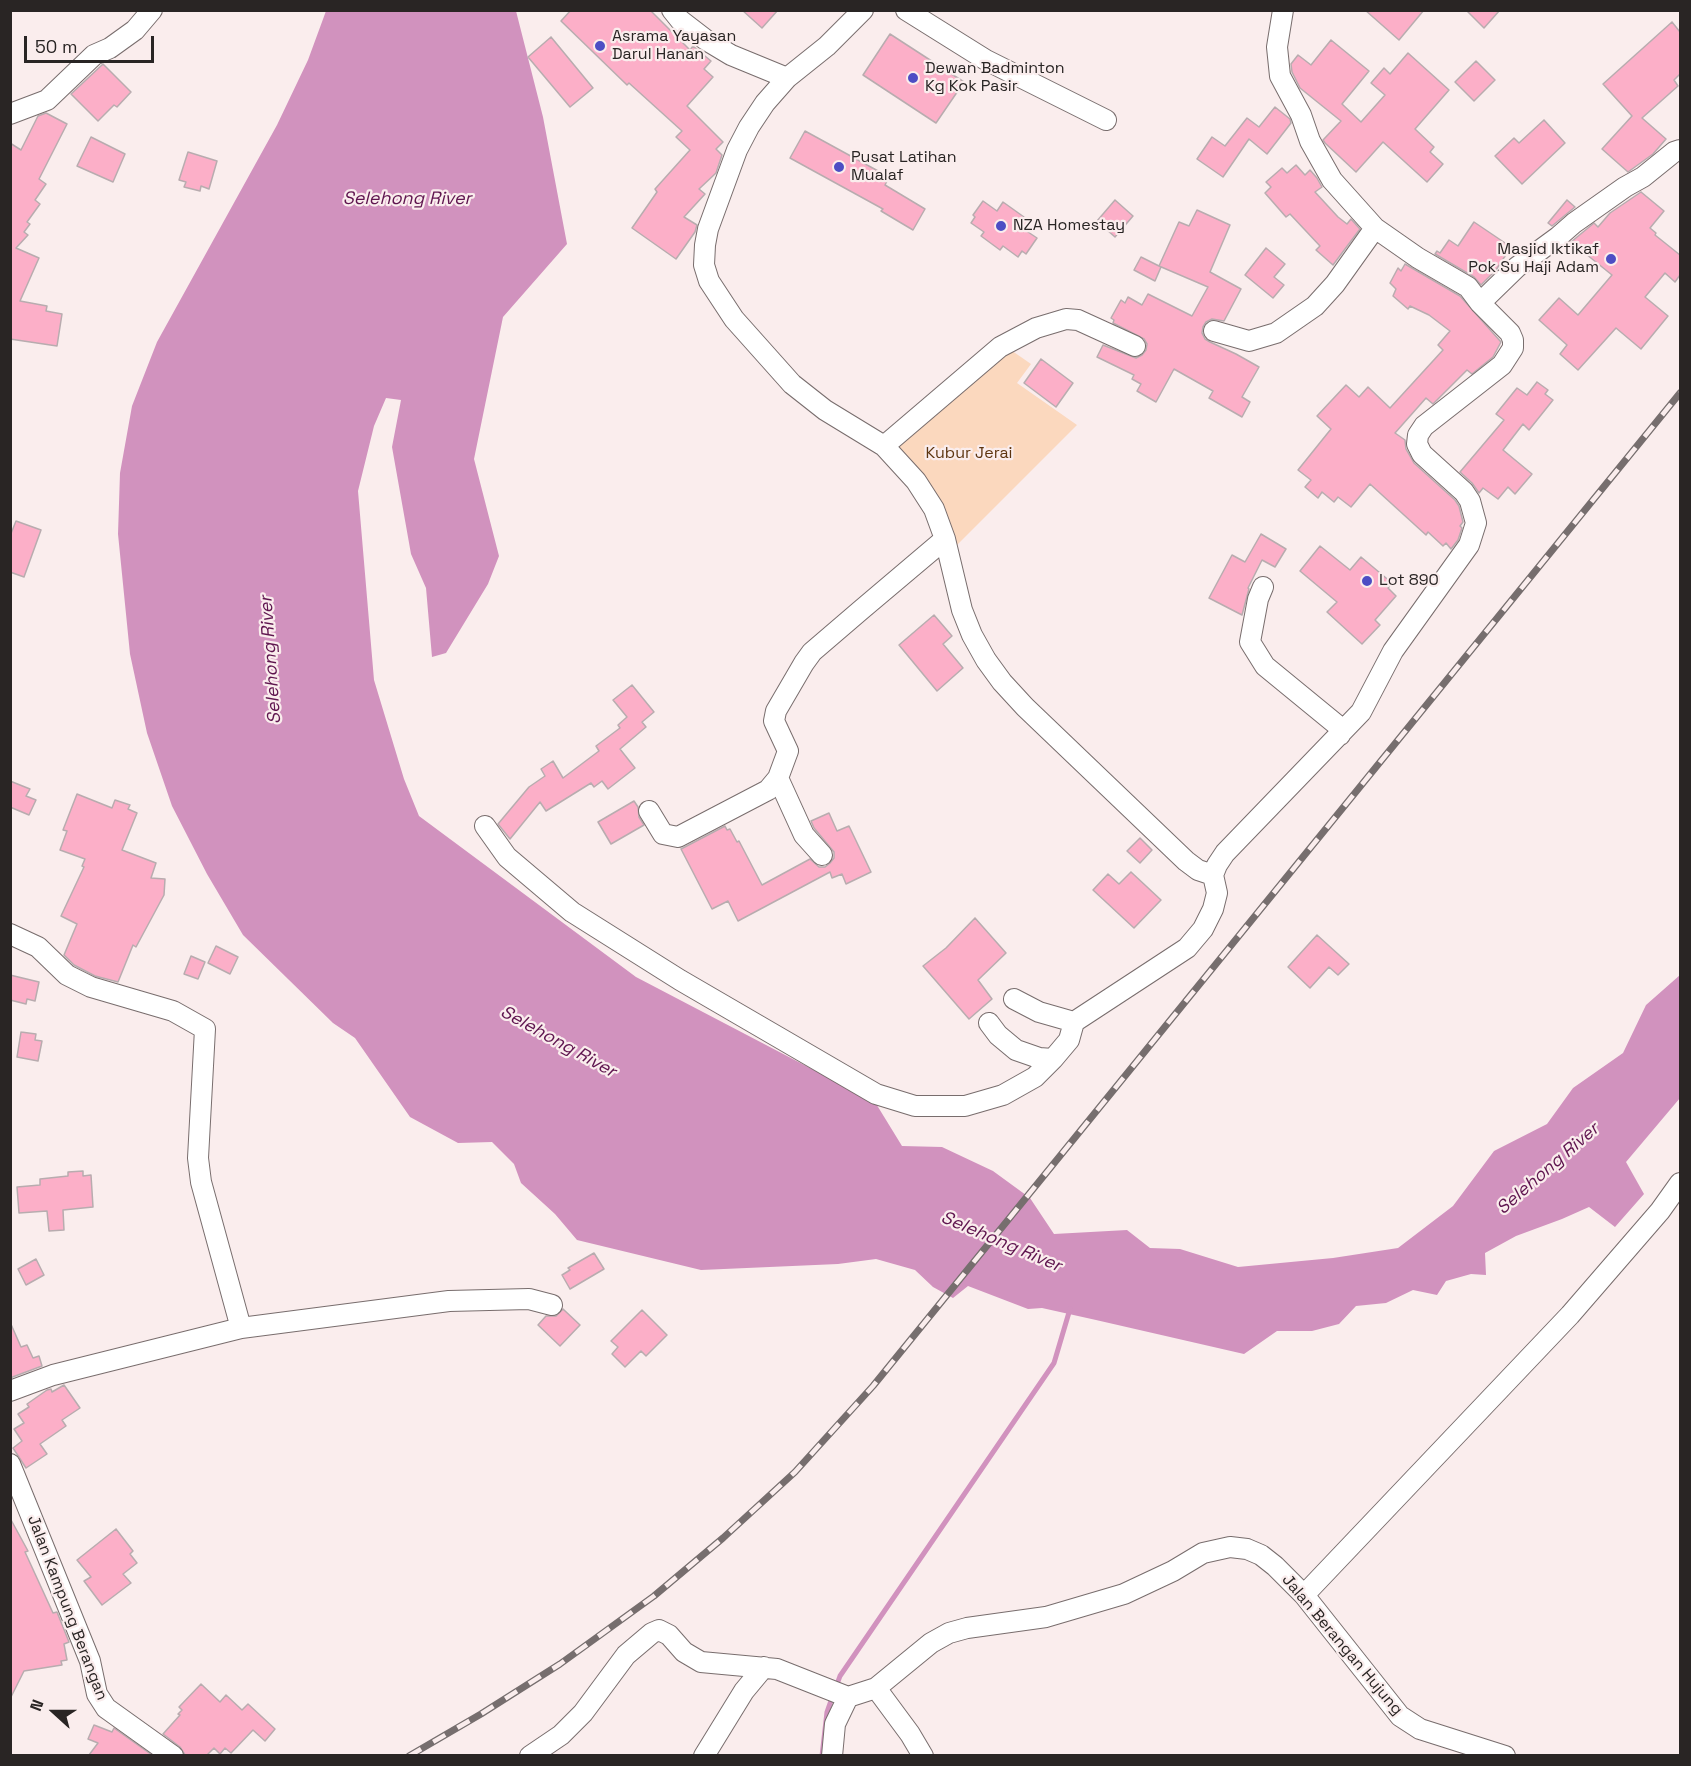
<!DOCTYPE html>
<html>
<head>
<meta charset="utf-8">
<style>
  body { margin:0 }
  #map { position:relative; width:1691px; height:1766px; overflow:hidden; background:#faeded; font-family:"Space Grotesk",sans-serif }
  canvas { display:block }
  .frame { position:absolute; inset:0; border:12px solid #292524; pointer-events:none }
  .north { position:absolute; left:24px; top:1682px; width:60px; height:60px; -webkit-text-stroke:4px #faeded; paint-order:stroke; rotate:291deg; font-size:16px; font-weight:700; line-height:24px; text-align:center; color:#292524 }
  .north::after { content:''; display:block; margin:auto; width:21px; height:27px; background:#292524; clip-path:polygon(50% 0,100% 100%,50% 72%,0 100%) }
  .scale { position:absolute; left:24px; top:36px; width:130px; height:27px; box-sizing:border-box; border:3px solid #292524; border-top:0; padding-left:8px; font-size:18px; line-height:21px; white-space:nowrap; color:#292524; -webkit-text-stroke:4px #faeded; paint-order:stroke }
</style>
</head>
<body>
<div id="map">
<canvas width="1691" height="1766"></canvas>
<div class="frame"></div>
<div class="north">N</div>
<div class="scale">50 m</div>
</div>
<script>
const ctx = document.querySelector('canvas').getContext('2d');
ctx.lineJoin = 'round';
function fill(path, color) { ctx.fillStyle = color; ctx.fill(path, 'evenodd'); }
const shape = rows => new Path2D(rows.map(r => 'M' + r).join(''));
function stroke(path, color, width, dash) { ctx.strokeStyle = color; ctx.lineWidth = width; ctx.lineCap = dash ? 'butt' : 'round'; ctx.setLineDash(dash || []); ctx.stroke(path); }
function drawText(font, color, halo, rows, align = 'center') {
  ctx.font = font + ' "Space Grotesk",sans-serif'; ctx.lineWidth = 4.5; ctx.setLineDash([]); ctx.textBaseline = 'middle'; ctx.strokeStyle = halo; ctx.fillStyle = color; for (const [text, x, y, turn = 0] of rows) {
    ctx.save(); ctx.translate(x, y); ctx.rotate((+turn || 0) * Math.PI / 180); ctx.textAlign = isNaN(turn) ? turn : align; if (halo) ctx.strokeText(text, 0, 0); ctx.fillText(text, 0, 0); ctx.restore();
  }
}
const green = shape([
  [1008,348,1031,364,1017,383,1077,425,955,547,894,447]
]);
const water = shape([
  [326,11,516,11,543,117,567,244,503,317,474,459,499,556,488,584,446,653,432,657,426,588,411,554,392,447,401,400,386,398,374,426,358,491,374,680,404,779,419,816,636,977,875,1102,902,1146,942,1147,993,1171,1030,1198,1054,1234,1127,1230,1150,1248,1180,1249,1238,1267,1333,1258,1398,1248,1453,1206,1494,1151,1547,1124,1573,1088,1623,1053,1646,1005,1680,975,1680,1098,1626,1162,1644,1194,1615,1227,1589,1207,1562,1219,1516,1236,1485,1253,1486,1275,1471,1274,1446,1281,1437,1295,1413,1290,1386,1303,1356,1306,1339,1324,1312,1331,1277,1331,1244,1354,1096,1320,1042,1308,1028,1309,968,1286,953,1298,933,1287,915,1270,876,1259,838,1264,701,1270,577,1240,555,1214,521,1183,514,1164,492,1142,458,1143,410,1117,355,1038,333,1023,243,935,207,874,172,806,147,733,130,654,118,534,120,473,132,406,157,342,277,125,308,60]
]);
const stream = shape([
  [836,1687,840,1676,1054,1363,1070,1309],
  [822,1756,827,1712,833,1695]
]);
const building = shape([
  [571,10,650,10,690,50,693,46,711,61,704,69,713,77,687,106,723,142,716,149,722,155,716,173,699,189,705,194,684,217,697,225,695,232,676,259,632,228,657,192,655,189,690,150,676,137,682,131,629,83,627,85,561,21,571,10],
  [742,10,778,10,762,28,742,10],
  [1365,10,1424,10,1399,40,1365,10],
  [1466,10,1500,10,1484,28,1466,10],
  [1672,22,1680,32,1680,74,1674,80,1678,86,1642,118,1666,139,1653,154,1628,172,1602,149,1632,116,1603,84,1672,22],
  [890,34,964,82,936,123,863,75,890,34],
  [551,37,593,88,570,107,528,57,551,37],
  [1331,40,1369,71,1342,104,1361,122,1385,95,1371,83,1384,68,1390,74,1408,53,1449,90,1415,129,1434,147,1430,152,1443,164,1427,182,1383,142,1356,172,1325,143,1323,140,1341,121,1300,88,1292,72,1291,64,1298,55,1311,65,1331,40],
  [1476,61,1495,80,1474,101,1455,82,1476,61],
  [103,64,131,92,117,107,114,105,98,121,71,94,103,64],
  [1275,107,1290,119,1291,123,1267,154,1249,139,1223,177,1197,159,1212,137,1225,146,1247,118,1259,127,1275,107],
  [46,113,67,124,39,179,46,184,35,200,40,204,27,222,30,224,24,232,28,235,16,248,39,258,20,301,47,306,46,311,62,314,57,346,10,339,10,143,21,150,38,116,46,113],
  [1544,120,1565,143,1522,184,1495,156,1514,138,1519,143,1544,120],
  [805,131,889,177,885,185,925,209,913,230,881,211,883,209,790,158,805,131],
  [91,137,125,154,113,182,77,166,91,137],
  [188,152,217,161,209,189,201,186,200,191,184,187,186,182,179,180,188,152],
  [1296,165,1305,175,1310,170,1317,178,1322,187,1315,192,1338,217,1347,224,1351,219,1360,229,1333,265,1316,250,1320,246,1290,214,1286,217,1265,193,1271,187,1266,182,1282,168,1287,173,1296,165],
  [1641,192,1664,211,1650,228,1656,233,1655,235,1680,255,1680,275,1675,282,1665,273,1645,297,1668,316,1641,349,1616,328,1578,370,1560,354,1567,345,1539,320,1559,298,1578,315,1612,275,1571,242,1594,223,1598,227,1610,213,1641,192],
  [1115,200,1133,216,1115,237,1097,221,1115,200],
  [1567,200,1575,207,1552,226,1548,223,1567,200],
  [983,201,997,211,1003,202,1031,222,1025,230,1037,238,1026,254,1022,251,1018,257,1003,246,1000,250,981,236,984,232,971,223,975,217,973,215,983,201],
  [1197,210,1230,225,1210,272,1241,289,1224,321,1212,319,1206,322,1203,327,1202,333,1205,339,1210,342,1236,354,1259,367,1242,397,1250,402,1242,417,1209,398,1213,391,1174,369,1156,402,1137,391,1141,384,1132,379,1134,375,1097,357,1103,345,1136,358,1142,355,1146,350,1147,344,1144,339,1113,323,1114,320,1111,318,1121,300,1125,303,1128,297,1142,305,1148,294,1192,316,1208,287,1159,266,1179,222,1189,226,1197,210],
  [1474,222,1511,247,1496,270,1481,285,1474,277,1435,254,1437,251,1440,253,1449,240,1458,246,1474,222],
  [1266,248,1285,264,1274,277,1284,285,1273,298,1245,275,1266,248],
  [1141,257,1161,267,1155,281,1134,270,1141,257],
  [1405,264,1460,296,1501,342,1493,357,1472,374,1467,370,1433,404,1426,398,1395,433,1405,440,1406,449,1414,463,1455,500,1459,506,1463,522,1460,526,1462,528,1458,540,1451,549,1446,543,1443,546,1428,532,1426,535,1370,484,1351,507,1338,497,1334,502,1322,492,1318,498,1305,487,1311,480,1298,470,1331,429,1317,416,1346,385,1359,397,1368,387,1390,408,1443,350,1438,345,1450,331,1429,315,1410,306,1408,309,1393,296,1396,289,1390,283,1398,268,1401,271,1405,264],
  [1041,359,1073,383,1056,407,1024,383,1041,359],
  [1537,382,1548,390,1545,394,1553,400,1529,430,1523,424,1503,450,1532,474,1515,494,1508,487,1498,499,1483,488,1479,493,1472,483,1460,472,1504,420,1496,414,1517,388,1527,395,1537,382],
  [16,521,41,530,24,577,10,572,10,536,16,521],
  [1261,534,1286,549,1275,567,1262,560,1248,588,1249,589,1242,615,1209,598,1232,555,1245,562,1261,534],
  [1320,546,1350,570,1361,557,1392,583,1388,588,1396,596,1375,620,1380,625,1362,644,1327,612,1337,602,1300,571,1320,546],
  [934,615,952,636,943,644,963,668,937,691,899,645,934,615],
  [632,685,654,712,642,722,646,727,620,749,635,768,608,789,602,781,594,787,591,783,546,811,540,802,510,839,498,824,529,787,545,776,541,769,553,761,563,778,599,751,596,746,620,728,618,725,627,717,613,700,632,685],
  [10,781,30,789,26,796,36,800,29,815,10,807,10,781],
  [77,794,112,808,115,800,130,805,128,809,137,813,122,850,156,863,151,878,165,879,164,895,136,947,133,945,118,982,95,976,74,965,64,955,77,924,61,916,84,867,82,866,85,859,60,850,67,831,63,830,77,794],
  [634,801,638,807,639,817,644,825,611,844,598,822,634,801],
  [829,813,837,831,849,826,871,872,846,884,842,874,832,878,830,872,738,921,728,901,712,909,681,849,725,826,727,830,730,829,737,842,739,841,762,885,810,859,819,867,825,867,830,863,834,858,834,852,814,828,811,821,829,813],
  [1140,838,1152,850,1140,863,1127,851,1140,838],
  [1131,872,1161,900,1134,928,1093,890,1108,874,1119,884,1131,872],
  [975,918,1006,953,978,980,992,999,969,1019,923,966,946,948,975,918],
  [1317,935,1349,964,1338,975,1329,967,1310,988,1288,967,1317,935],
  [216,946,238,957,230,974,208,963,216,946],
  [191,956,205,962,198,979,184,974,191,956],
  [10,975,39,982,35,1001,27,999,26,1004,10,1000,10,975],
  [21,1032,36,1034,35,1040,42,1041,38,1061,17,1057,21,1032],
  [83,1171,83,1176,91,1175,93,1207,63,1210,64,1230,49,1231,47,1211,19,1213,17,1187,40,1185,40,1179,68,1176,68,1172,83,1171],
  [594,1253,604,1269,570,1289,562,1275,570,1270,568,1268,594,1253],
  [36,1259,44,1275,26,1285,18,1269,36,1259],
  [563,1309,580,1325,560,1346,538,1325,546,1316,556,1316,563,1309],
  [642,1310,667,1335,646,1356,641,1351,625,1367,612,1354,618,1347,611,1341,642,1310],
  [10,1322,21,1347,27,1345,33,1358,39,1356,42,1366,10,1378,10,1322],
  [64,1385,80,1408,62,1420,66,1426,40,1444,47,1454,26,1468,13,1448,22,1441,14,1429,24,1423,18,1414,29,1407,27,1404,47,1390,51,1389,52,1392,64,1385],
  [10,1518,28,1551,25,1552,53,1613,57,1612,69,1642,64,1644,67,1660,61,1661,62,1665,24,1671,10,1699,10,1518],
  [116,1529,133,1551,130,1554,137,1563,123,1574,131,1583,102,1605,84,1581,91,1577,77,1560,116,1529],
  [201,1684,220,1702,226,1695,242,1710,248,1704,275,1729,265,1741,253,1730,231,1753,225,1748,220,1754,214,1748,207,1755,185,1755,180,1747,163,1734,180,1715,178,1714,182,1710,179,1707,201,1684],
  [94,1725,112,1732,114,1728,152,1755,89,1755,98,1743,88,1739,94,1725]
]);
const minor = shape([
  [672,10,680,20,706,40,731,55,787,78],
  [863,10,827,46,787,78,765,103,749,127,737,150,708,229,705,245,704,265,709,281,734,319,792,384,825,410,884,446,916,481,934,509,945,539,962,610,972,635,986,660,1002,682,1025,707,1186,861,1198,870,1213,875,1217,893,1213,909,1203,929,1187,948,1074,1022,1069,1040,1053,1059,1039,1058,1016,1050,998,1035,989,1023],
  [906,10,986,60,1106,120],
  [10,114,47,100,94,55,110,48,135,30,152,10],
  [1480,303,1517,267,1558,237,1574,223,1625,187,1643,177,1674,152,1680,150],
  [1214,331,1249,341,1276,333,1315,306,1335,284,1375,228],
  [884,446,1000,347,1036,328,1066,319,1078,320,1135,346],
  [1263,587,1258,599,1250,642,1265,666,1337,725,1340,735],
  [778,778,804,835,822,855],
  [649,811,663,834,678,837,768,790,778,778,788,751,774,721,776,711,804,663,812,652,861,610,945,539],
  [485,826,507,857,572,912,680,980,876,1094,915,1106,965,1106,1003,1095,1035,1077,1053,1059],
  [1213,875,1217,865,1225,853,1361,712,1393,651,1469,545,1476,523,1470,501,1464,492,1422,454,1417,444,1418,435,1424,426,1502,365,1513,348,1513,340,1510,333,1480,303,1468,287,1418,258,1375,228,1332,180,1310,141,1301,115,1280,76,1277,47,1283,10],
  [10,934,38,947,67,975,91,987,173,1011,205,1029,198,1158,201,1182,241,1328],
  [1014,999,1039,1012,1074,1022],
  [10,1391,53,1375,241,1328,449,1301,529,1299,552,1305],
  [10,1464,90,1661,97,1694,106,1708,173,1756],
  [1304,1595,1570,1315,1660,1211,1680,1183],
  [876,1688,910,1734,923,1756],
  [530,1756,561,1735,583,1713,626,1655,652,1633,659,1630,669,1635,684,1652,701,1662,777,1669,848,1697,876,1688,931,1643,949,1633,967,1628,1046,1617,1124,1594,1173,1571,1203,1553,1230,1547,1247,1549,1261,1555,1275,1566,1304,1595,1400,1716,1420,1729,1505,1756],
  [704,1756,744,1691,764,1667],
  [832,1756,835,1724,848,1697]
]);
const rail = shape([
  [409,1756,481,1714,560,1664,654,1596,723,1538,795,1472,873,1386,1680,393]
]);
const markers = [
  [600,46,6,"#4d4dc4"],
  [913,78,6,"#4d4dc4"],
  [839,167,6,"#4d4dc4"],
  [1001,226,6,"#4d4dc4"],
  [1611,259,6,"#4d4dc4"],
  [1367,581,6,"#4d4dc4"]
];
const poiNames = [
  ["Asrama Yayasan",612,37],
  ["Darul Hanan",612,55],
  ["Dewan Badminton",925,69],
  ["Kg Kok Pasir",925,87],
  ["Pusat Latihan",851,158],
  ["Mualaf",851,176],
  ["NZA Homestay",1013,226],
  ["Masjid Iktikaf",1599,250,"right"],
  ["Pok Su Haji Adam",1599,268,"right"],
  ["Lot 890",1379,581]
];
const parkNames = [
  ["Kubur Jerai",969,454]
];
const streetNames = [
  ["Jalan Kampung Berangan",67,1608,69],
  ["Jalan Berangan Hujung",1342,1645,50]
];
const waterNames = [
  ["Selehong River",407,199],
  ["Selehong River",271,660,-94],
  ["Selehong River",558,1042,29],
  ["Selehong River",1548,1169,-41],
  ["Selehong River",1001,1242,23]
];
fill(green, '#fbd8be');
fill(water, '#d192be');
stroke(stream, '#d192be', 5);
fill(building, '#fcafc8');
stroke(building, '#b8acaf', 1.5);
stroke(minor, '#786d6d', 22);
stroke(minor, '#fff', 20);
stroke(rail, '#766e6e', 7);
stroke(rail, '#faeded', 4.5, [14]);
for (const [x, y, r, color] of markers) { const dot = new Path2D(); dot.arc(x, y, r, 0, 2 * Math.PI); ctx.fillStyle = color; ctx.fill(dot); stroke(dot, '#faeded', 2); }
drawText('16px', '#292524', '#faeded', poiNames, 'left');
drawText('16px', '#5d3510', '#faeded', parkNames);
drawText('16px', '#292524', '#faeded', streetNames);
drawText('italic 18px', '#5f154f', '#faeded', waterNames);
</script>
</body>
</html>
